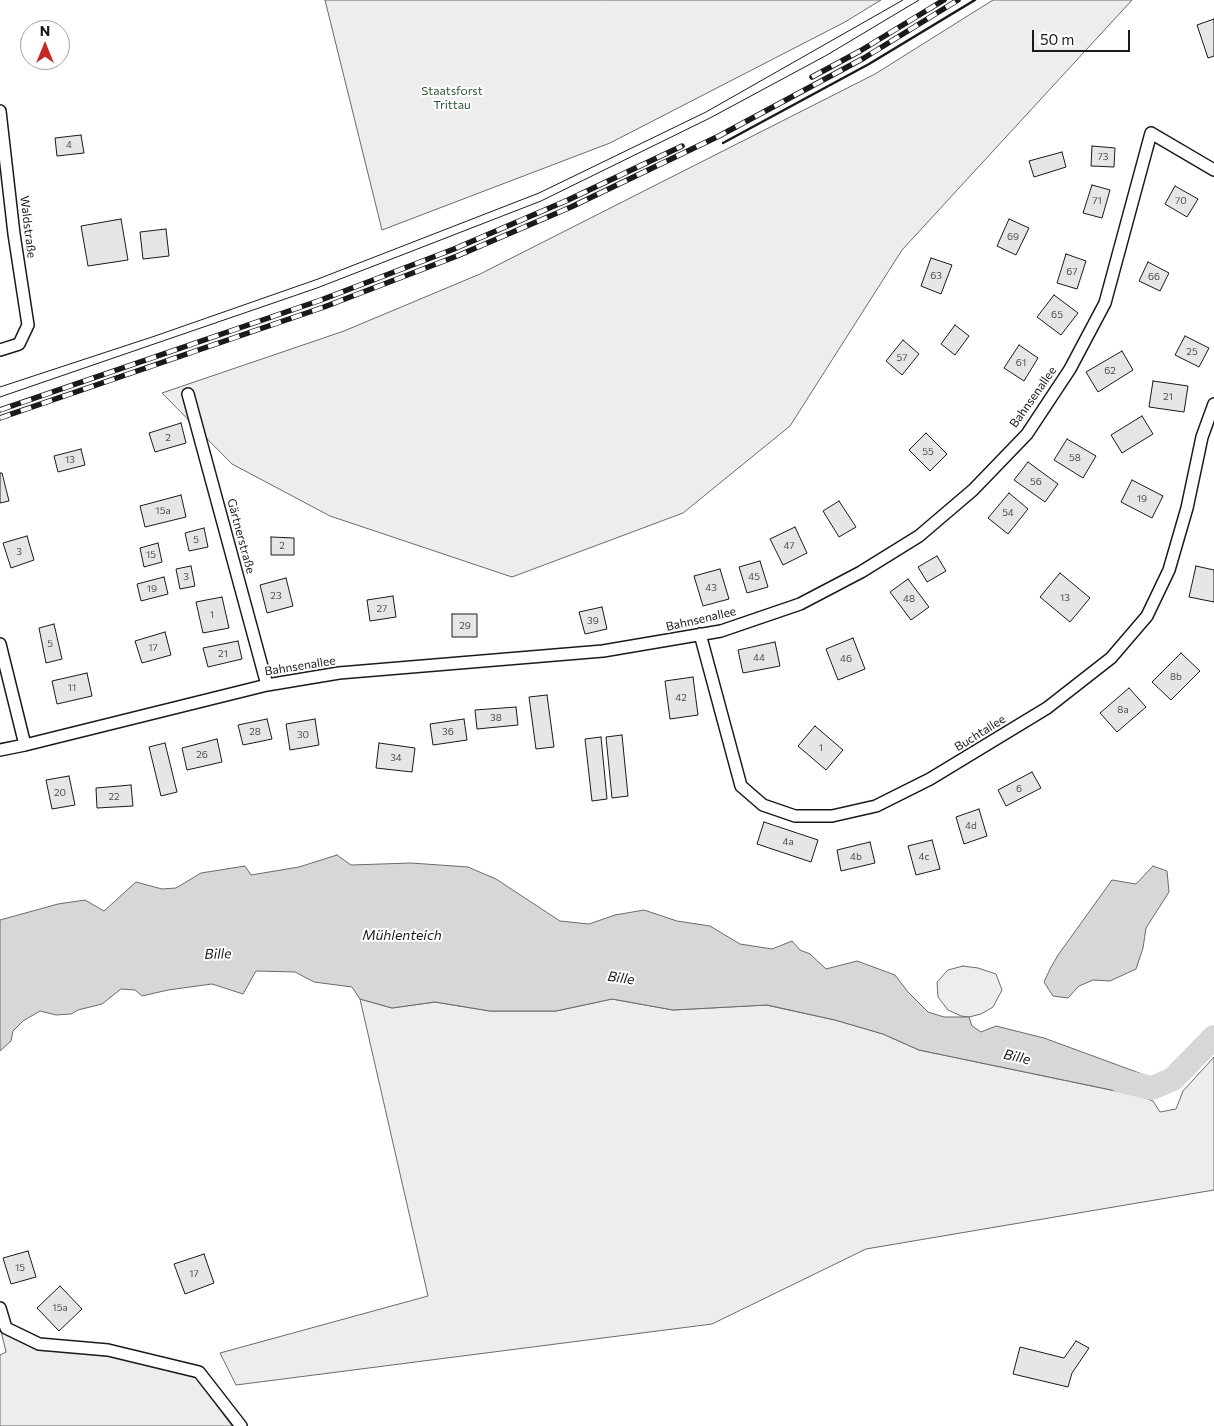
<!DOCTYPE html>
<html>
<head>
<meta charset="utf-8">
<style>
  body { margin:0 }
  #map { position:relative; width:1214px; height:1426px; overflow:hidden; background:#fff; font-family:Commissioner,sans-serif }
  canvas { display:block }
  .north { position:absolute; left:20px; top:20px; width:50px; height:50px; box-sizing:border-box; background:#fff; border:1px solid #a3a3a3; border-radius:50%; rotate:0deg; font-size:14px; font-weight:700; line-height:20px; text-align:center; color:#1a1a1a }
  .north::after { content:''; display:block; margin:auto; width:18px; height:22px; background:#c62828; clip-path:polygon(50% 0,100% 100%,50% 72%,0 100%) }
  .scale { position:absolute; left:1032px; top:30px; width:98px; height:22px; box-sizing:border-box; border:2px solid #1a1a1a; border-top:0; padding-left:6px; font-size:15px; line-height:18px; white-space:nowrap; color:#1a1a1a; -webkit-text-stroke:4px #fff; paint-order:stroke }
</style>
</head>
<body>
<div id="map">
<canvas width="1214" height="1426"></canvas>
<div class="north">N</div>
<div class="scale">50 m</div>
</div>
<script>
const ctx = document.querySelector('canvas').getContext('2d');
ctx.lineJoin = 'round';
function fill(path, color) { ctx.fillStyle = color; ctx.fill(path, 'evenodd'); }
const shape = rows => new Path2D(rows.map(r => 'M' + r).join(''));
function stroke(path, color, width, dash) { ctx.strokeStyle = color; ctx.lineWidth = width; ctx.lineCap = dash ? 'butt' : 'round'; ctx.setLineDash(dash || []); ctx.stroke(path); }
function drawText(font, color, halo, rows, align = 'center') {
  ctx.font = font + ' Commissioner,sans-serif'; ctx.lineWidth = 4; ctx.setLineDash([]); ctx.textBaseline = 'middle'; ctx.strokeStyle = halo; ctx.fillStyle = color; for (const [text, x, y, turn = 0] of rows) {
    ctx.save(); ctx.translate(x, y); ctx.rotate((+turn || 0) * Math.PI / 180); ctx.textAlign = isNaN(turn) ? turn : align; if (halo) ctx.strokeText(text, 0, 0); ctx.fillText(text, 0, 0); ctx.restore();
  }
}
const green = shape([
  [325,0,881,0,845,22,610,143,382,230,325,0],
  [993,0,1132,0,902,250,790,426,683,513,512,577,330,516,232,464,162,393,344,331,480,274,875,74,993,0],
  [963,966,978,968,996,974,1002,990,993,1007,981,1014,969,1017,961,1016,948,1010,938,997,937,982,948,970,963,966],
  [360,999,392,1008,435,1002,490,1011,556,1011,612,999,673,1010,766,1005,835,1020,883,1034,919,1050,1140,1096,1153,1101,1160,1112,1176,1109,1183,1091,1214,1057,1214,1190,866,1249,712,1324,236,1385,220,1353,428,1296,360,999],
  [1,1331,37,1350,107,1355,197,1378,232,1426,0,1426,0,1355,6,1352,1,1331]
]);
const water = shape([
  [337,855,351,865,411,863,468,867,496,879,560,921,589,924,615,915,644,910,677,921,710,926,740,944,772,949,792,941,800,950,810,954,826,969,857,961,895,975,908,992,928,1012,944,1017,969,1017,972,1026,981,1032,996,1026,1044,1038,1153,1078,1152,1088,1140,1096,919,1050,883,1034,835,1020,767,1005,673,1010,612,999,556,1011,490,1011,435,1002,392,1008,360,999,352,987,314,982,295,972,256,971,243,994,212,984,168,990,142,996,135,990,121,989,102,1004,78,1010,71,1014,56,1015,40,1011,23,1021,13,1031,11,1041,0,1051,0,920,58,904,85,900,104,911,136,882,162,889,176,888,201,873,245,866,251,875,299,867,337,855],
  [1153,866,1167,871,1169,892,1146,928,1143,948,1136,969,1110,981,1093,980,1079,986,1068,998,1053,996,1044,982,1050,969,1058,955,1112,880,1136,884,1153,866]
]);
const river = shape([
  [1121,1081,1152,1088,1173,1079,1214,1037]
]);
const building = shape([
  [1214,19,1214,56,1208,58,1197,25,1214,19],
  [81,135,84,153,57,156,55,138,81,135],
  [1092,146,1115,148,1114,167,1091,166,1092,146],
  [1062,152,1066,167,1034,177,1029,161,1062,152],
  [1092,185,1110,190,1102,218,1083,213,1092,185],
  [1175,186,1198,199,1187,217,1165,204,1175,186],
  [121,219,128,260,88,266,81,226,121,219],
  [1009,219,1029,228,1016,255,997,246,1009,219],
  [166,229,169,256,143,259,140,232,166,229],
  [1066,254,1086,261,1077,289,1057,283,1066,254],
  [931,258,952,265,941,294,921,286,931,258],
  [1148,262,1169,273,1160,291,1139,281,1148,262],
  [1054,295,1078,313,1061,335,1037,317,1054,295],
  [955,325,969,336,955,355,941,344,955,325],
  [1185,336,1209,348,1199,367,1175,355,1185,336],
  [903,340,919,354,902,375,886,361,903,340],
  [1019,345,1038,358,1024,381,1004,368,1019,345],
  [1122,351,1133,370,1098,392,1086,372,1122,351],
  [1153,381,1188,386,1184,412,1149,407,1153,381],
  [1142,416,1153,434,1122,453,1111,435,1142,416],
  [181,423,186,443,155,452,149,433,181,423],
  [926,433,947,454,930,471,909,450,926,433],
  [1067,439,1096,456,1083,478,1054,460,1067,439],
  [81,449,85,465,58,472,54,456,81,449],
  [1028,462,1058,484,1045,502,1014,480,1028,462],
  [0,473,2,473,9,501,0,503,0,473],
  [1132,480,1163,496,1152,518,1121,502,1132,480],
  [1009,493,1028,509,1008,534,988,518,1009,493],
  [181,495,186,517,145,527,140,506,181,495],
  [839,501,856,527,839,537,823,511,839,501],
  [795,527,807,553,783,565,770,539,795,527],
  [204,528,208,547,189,551,185,533,204,528],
  [27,536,34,560,11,568,3,543,27,536],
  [271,537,294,538,294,555,271,555,271,537],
  [158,543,162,562,144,567,140,548,158,543],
  [937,556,946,571,927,582,918,567,937,556],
  [760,561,768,587,747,593,739,567,760,561],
  [191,566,195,586,180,589,176,569,191,566],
  [1196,566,1214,570,1214,602,1189,597,1196,566],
  [720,569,729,599,703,606,694,576,720,569],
  [1060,573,1090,598,1070,622,1040,597,1060,573],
  [164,577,168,594,141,601,137,584,164,577],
  [286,578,293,606,267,613,260,585,286,578],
  [908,579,929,607,911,620,890,592,908,579],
  [393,596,396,617,370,621,367,600,393,596],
  [222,597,229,628,203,633,196,602,222,597],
  [602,607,607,629,585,634,579,612,602,607],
  [452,614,477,614,477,637,452,637,452,614],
  [54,624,62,659,46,663,39,628,54,624],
  [165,632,171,655,142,663,135,641,165,632],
  [853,638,865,669,838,680,826,649,853,638],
  [238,641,242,659,208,667,203,648,238,641],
  [775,642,780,666,743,673,738,650,775,642],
  [1181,653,1200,671,1171,700,1152,682,1181,653],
  [87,673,92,696,57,704,52,681,87,673],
  [693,677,698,715,670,719,665,681,693,677],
  [1129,688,1146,707,1117,732,1100,713,1129,688],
  [547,695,554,747,536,749,529,697,547,695],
  [516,707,518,725,477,729,475,710,516,707],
  [267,719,272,739,243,745,238,725,267,719],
  [315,719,319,745,290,750,286,724,315,719],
  [464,719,467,740,433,745,430,724,464,719],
  [815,726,843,750,826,770,798,746,815,726],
  [622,735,628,796,612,798,606,737,622,735],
  [601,737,607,799,592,801,585,739,601,737],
  [217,739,222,762,187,770,182,748,217,739],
  [165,743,177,792,161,796,149,747,165,743],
  [379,743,415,748,412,772,376,768,379,743],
  [1032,772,1041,788,1006,806,998,790,1032,772],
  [69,776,75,805,52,809,46,780,69,776],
  [131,785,133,806,97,808,96,788,131,785],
  [979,809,987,836,964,844,956,817,979,809],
  [764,822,818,840,811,862,757,844,764,822],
  [932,840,940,869,916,875,908,846,932,840],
  [870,842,875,863,841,871,837,850,870,842],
  [28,1251,36,1277,11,1284,3,1258,28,1251],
  [204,1254,214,1283,185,1294,174,1264,204,1254],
  [60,1286,82,1309,59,1331,37,1308,60,1286],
  [1076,1341,1089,1348,1072,1373,1068,1387,1013,1374,1020,1347,1064,1358,1076,1341]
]);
const minor = shape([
  [0,111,14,234,28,325,19,344,0,350],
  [188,394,267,685],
  [700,634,741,786,763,805,795,816,832,816,876,806,930,779,1047,708,1111,658,1147,616,1169,570,1187,508,1202,437,1214,404],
  [0,644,25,745],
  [0,750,25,745,267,685,339,673,603,651,721,631,800,604,861,572,919,536,973,490,1027,434,1070,369,1105,303,1151,133,1214,170],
  [0,1308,6,1328,39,1344,108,1350,199,1372,241,1426]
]);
const tram = shape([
  [0,387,155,336,318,279,539,193,706,112,903,0],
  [0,397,317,288,541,201,710,118,827,55,919,0]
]);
const rail = shape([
  [812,77,860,51,944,0],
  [0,410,321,300,454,249,568,200,682,146],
  [0,418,324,307,457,256,571,207,719,136,864,58,958,0]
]);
const wall = shape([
  [723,143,869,64,975,0]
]);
const numberNames = [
  ["4",69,145],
  ["73",1103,157],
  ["71",1097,201],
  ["70",1181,201],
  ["69",1013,237],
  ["67",1072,272],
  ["63",936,276],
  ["66",1154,277],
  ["65",1057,315],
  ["25",1192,352],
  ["57",902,358],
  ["61",1021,363],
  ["62",1110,371],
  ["21",1168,397],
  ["2",168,438],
  ["55",928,452],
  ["58",1075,458],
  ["13",70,460],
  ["56",1036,482],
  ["19",1142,499],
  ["15a",163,511],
  ["54",1008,513],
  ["5",196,540],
  ["2",282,546],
  ["47",789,546],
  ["3",19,552],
  ["15",151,555],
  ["3",186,577],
  ["45",754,577],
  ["43",711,588],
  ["19",152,589],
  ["23",276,596],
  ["13",1065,598],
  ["48",909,599],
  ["27",382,609],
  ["1",212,615],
  ["39",593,621],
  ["29",465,626],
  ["5",50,644],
  ["17",153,648],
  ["21",223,654],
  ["44",759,658],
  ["46",846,659],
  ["8b",1176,677],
  ["11",72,688],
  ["42",681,698],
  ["8a",1123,710],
  ["38",496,718],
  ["28",255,732],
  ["36",448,732],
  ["30",303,735],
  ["1",821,748],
  ["26",202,755],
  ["34",396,758],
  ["6",1019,789],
  ["20",60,793],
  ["22",114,797],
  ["4d",971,826],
  ["4a",788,842],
  ["4b",856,857],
  ["4c",924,857],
  ["15",20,1268],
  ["17",194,1274],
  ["15a",60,1308]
];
const parkNames = [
  ["Staatsforst",452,91],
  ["Trittau",452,105]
];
const streetNames = [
  ["Waldstraße",28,227,83],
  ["Bahnsenallee",1033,397,-55],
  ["Gärtnerstraße",241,536,75],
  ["Bahnsenallee",701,619,-13],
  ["Bahnsenallee",300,666,-9],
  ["Buchtallee",980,733,-32]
];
const waterNames = [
  ["Mühlenteich",402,935],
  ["Bille",218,954,-2],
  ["Bille",621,978,8],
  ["Bille",1017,1057,13]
];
fill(green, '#ededed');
stroke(green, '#6a6a6a', 1);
fill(water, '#d7d7d7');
stroke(water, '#6a6a6a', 1);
stroke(river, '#d7d7d7', 24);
fill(building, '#e6e6e6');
stroke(building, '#1a1a1a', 1);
stroke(minor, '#1a1a1a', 14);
stroke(minor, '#fff', 11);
stroke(tram, '#1a1a1a', 1);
stroke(rail, '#1a1a1a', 5.5);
stroke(rail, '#fff', 4, [11]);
stroke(wall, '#1a1a1a', 2.5);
drawText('10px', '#4d4d4d', null, numberNames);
drawText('12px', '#2b5a34', '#fff', parkNames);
drawText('12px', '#1a1a1a', '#fff', streetNames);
drawText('italic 14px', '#1a1a1a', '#fff', waterNames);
</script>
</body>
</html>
